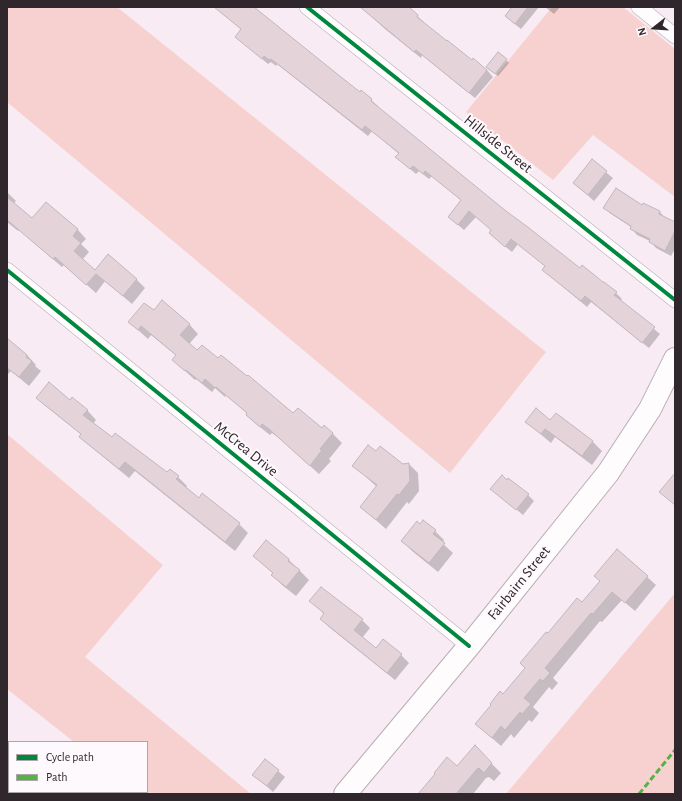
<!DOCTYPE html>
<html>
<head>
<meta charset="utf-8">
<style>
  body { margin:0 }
  #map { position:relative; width:682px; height:801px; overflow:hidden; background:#f8ebf3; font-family:"Alegreya Sans",sans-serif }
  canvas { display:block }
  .frame { position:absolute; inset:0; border:8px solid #30272d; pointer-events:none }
  .legend { position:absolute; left:8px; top:741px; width:140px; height:52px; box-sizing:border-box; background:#fef9fc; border:1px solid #aca5a9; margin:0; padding:5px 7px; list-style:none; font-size:12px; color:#30272d }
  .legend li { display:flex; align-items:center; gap:8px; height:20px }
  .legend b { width:20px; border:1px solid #aca5a9 }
  .north { position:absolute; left:634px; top:8px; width:40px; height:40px; -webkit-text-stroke:3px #fef9fc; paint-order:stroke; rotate:253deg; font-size:11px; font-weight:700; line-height:16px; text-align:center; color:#30272d }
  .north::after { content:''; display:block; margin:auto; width:14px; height:18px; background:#30272d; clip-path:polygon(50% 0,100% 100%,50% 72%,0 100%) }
</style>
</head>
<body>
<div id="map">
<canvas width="682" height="801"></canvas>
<div class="frame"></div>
<ul class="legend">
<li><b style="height:5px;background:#00873e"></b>Cycle path</li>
<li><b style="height:5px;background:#56b246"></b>Path</li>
</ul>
<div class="north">N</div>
</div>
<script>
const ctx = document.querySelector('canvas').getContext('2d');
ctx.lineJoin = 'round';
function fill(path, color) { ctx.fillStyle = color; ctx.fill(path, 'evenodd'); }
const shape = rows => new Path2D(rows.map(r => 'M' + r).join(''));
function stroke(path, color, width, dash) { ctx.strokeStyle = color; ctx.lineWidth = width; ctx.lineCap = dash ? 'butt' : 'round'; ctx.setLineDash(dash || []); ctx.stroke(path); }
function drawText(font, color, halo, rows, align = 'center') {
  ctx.font = font + ' "Alegreya Sans",sans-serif'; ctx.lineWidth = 4; ctx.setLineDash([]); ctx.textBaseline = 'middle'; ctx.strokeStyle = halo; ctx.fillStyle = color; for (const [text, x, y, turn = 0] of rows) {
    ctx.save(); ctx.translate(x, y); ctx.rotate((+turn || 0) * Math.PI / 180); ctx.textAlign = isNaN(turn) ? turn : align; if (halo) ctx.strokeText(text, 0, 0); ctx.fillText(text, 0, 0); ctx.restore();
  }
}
const green = shape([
  [7,7,117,7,546,352,450,473,7,102],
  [552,7,623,7,675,49,675,197,593,135,553,180,466,112],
  [7,434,163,565,85,657,251,794,140,794,138,792,147,792,147,742,74,742,7,689],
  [675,593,675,794,506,794]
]);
const shadow = shape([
  [215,7,253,7,360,93,361,91,371,100,378,106,377,107,477,189,580,270,616,293,622,299,620,301,660,334,649,348,591,302,587,307,550,276,546,267,518,244,512,252,496,239,490,233,492,230,476,217,464,230,449,217,462,201,432,176,429,179,419,171,416,174,403,163,399,154,372,131,368,136,277,64,276,66,271,62,268,64,236,37,242,30],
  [361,7,407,7,424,22,423,23,472,61,487,70,493,77,475,98,422,55,421,58,385,29],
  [513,7,539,7,521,29,512,22],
  [545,7,560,7,554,14],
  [506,60,509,63,498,76,490,70],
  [592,161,613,178,594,201,574,183],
  [7,192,16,201,13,204,32,220,46,204,78,230,86,239,81,244,89,252,82,260,95,271,136,279,145,288,132,304,105,281,96,293,64,265,62,267,19,230,18,231,7,222],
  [642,206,660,212,666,219,675,224,675,249,671,256,656,248,650,241,637,235,631,228,631,227,611,214,605,208],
  [154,312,189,324,198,334,189,344,198,352,293,415,322,429,324,427,333,434,342,443,329,459,331,461,319,474,279,438,272,433,270,435,256,424,247,415,248,414,226,395,225,397,215,388,212,392,196,379,195,380,183,369,177,356,151,335,148,339,129,322],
  [7,339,27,355,36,365,35,366,41,371,29,386,11,371,8,374,7,373],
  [37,398,70,401,87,410,96,420,93,424,112,439,167,474,178,477,187,486,186,488,199,499,239,524,248,533,235,551,135,471,129,478,90,446,81,437,82,435,47,407],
  [556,414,593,442,602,451,592,465,555,437,551,443,526,422,551,421],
  [376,453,403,465,409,464,418,473,419,491,409,504,407,502,386,529,361,507,377,487,354,466],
  [492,489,528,495,534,501,523,515],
  [420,525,435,531,444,540,442,543,453,553,438,572,412,551,403,541],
  [266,542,289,560,309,580,296,596,282,585,273,575,274,574,254,556],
  [617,550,656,585,635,611,622,600,602,622,600,621,553,678,558,683,552,690,549,687,533,707,539,713,532,722,529,720,514,738,511,734,501,746,485,732,503,695,526,668,548,635,582,604,601,581],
  [311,601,362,620,370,628,362,638,376,649,401,655,409,663,395,680,329,627,321,619,324,614],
  [484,756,501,773,494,781,489,777,486,778,473,794,419,794,457,768],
  [265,760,285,777,273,792,254,775]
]);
const building = shape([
  [214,7,254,7,341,77,360,92,361,90,372,99,371,101,506,211,529,228,580,268,582,265,603,282,604,282,617,292,614,295,655,327,642,343,585,296,581,301,542,270,545,266,511,239,505,247,489,233,491,230,469,211,458,225,448,217,461,200,425,171,423,174,413,166,410,169,395,157,399,153,365,126,362,130,271,59,269,60,264,56,262,59,235,37,241,29,214,7],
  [360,7,409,7,418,15,417,17,447,41,447,40,472,60,473,58,487,70,469,93,416,50,414,52,360,7],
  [512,7,528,7,515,24,505,16,512,7],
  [498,52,507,59,495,74,486,67,498,52],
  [592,159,607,171,588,195,573,183,592,159],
  [616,188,642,205,643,203,660,211,659,214,675,222,675,231,665,251,649,242,650,239,630,229,631,226,603,208,616,188],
  [7,197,32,218,46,202,78,229,73,236,81,243,74,251,95,270,108,254,137,279,123,296,96,274,86,285,55,257,53,259,7,220,7,197],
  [162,300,190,324,180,335,197,350,202,345,218,358,221,355,247,376,248,375,293,413,298,408,322,428,324,425,333,433,320,449,322,450,310,466,269,429,262,424,260,427,246,415,247,413,216,387,215,388,205,379,202,383,186,370,185,371,172,360,176,355,141,326,138,330,128,322,144,303,154,310,162,300],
  [7,338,27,355,26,357,32,361,19,377,7,368,7,338],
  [49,382,70,400,72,397,88,410,83,415,112,437,115,433,167,472,170,469,179,476,176,479,199,498,202,493,240,523,225,542,125,462,119,469,79,437,81,434,36,398,49,382],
  [536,408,550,420,556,413,593,441,582,456,545,429,541,434,525,422,536,408],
  [368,445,376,451,380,446,403,464,409,463,410,481,399,495,397,494,376,520,360,507,377,485,352,466,368,445],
  [675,473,675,505,659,492,675,473],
  [502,475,507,480,508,478,529,494,516,510,490,489,502,475],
  [423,520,436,530,433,534,445,543,429,563,401,541,417,521,420,524,423,520],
  [266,540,289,559,288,561,300,570,286,587,271,575,273,573,253,556,266,540],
  [617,549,648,576,625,603,612,592,593,614,591,613,545,668,550,673,543,681,540,679,524,698,531,704,522,714,520,712,505,730,501,726,492,738,475,724,491,705,490,704,500,691,503,694,525,668,520,663,546,632,548,633,577,598,582,602,600,581,594,576,617,549],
  [321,587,363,619,354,630,376,648,383,639,402,654,387,673,320,619,324,613,309,601,321,587],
  [475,745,492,763,484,773,479,768,477,769,456,794,418,794,435,774,434,773,447,757,457,766,475,745],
  [265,759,279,770,267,786,252,775,265,759]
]);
const minor = shape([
  [307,7,675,300],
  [639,7,675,36],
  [7,270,469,646]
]);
const secondary = shape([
  [345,794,469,646,608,473,650,409,675,359]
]);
const quiet = shape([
  [639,794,675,750]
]);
const cycleway = shape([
  [307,7,675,300],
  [7,270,469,646]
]);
const streetNames = [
  ["Hillside Street",498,144,39],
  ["McCrea Drive",246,449,39],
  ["Fairbairn Street",519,583,-51]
];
fill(green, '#f7d1d0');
fill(shadow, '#0003');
fill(building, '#e4d3d9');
stroke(building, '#c1b7bb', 1);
stroke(minor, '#b8aeb4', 16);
stroke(secondary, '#b8aeb4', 24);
stroke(minor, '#fefcfd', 15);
stroke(secondary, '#fefcfd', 22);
stroke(quiet, '#56b246', 3, [6, 3]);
stroke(cycleway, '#00873e', 4);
drawText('15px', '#30272d', '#fef9fc', streetNames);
</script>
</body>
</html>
